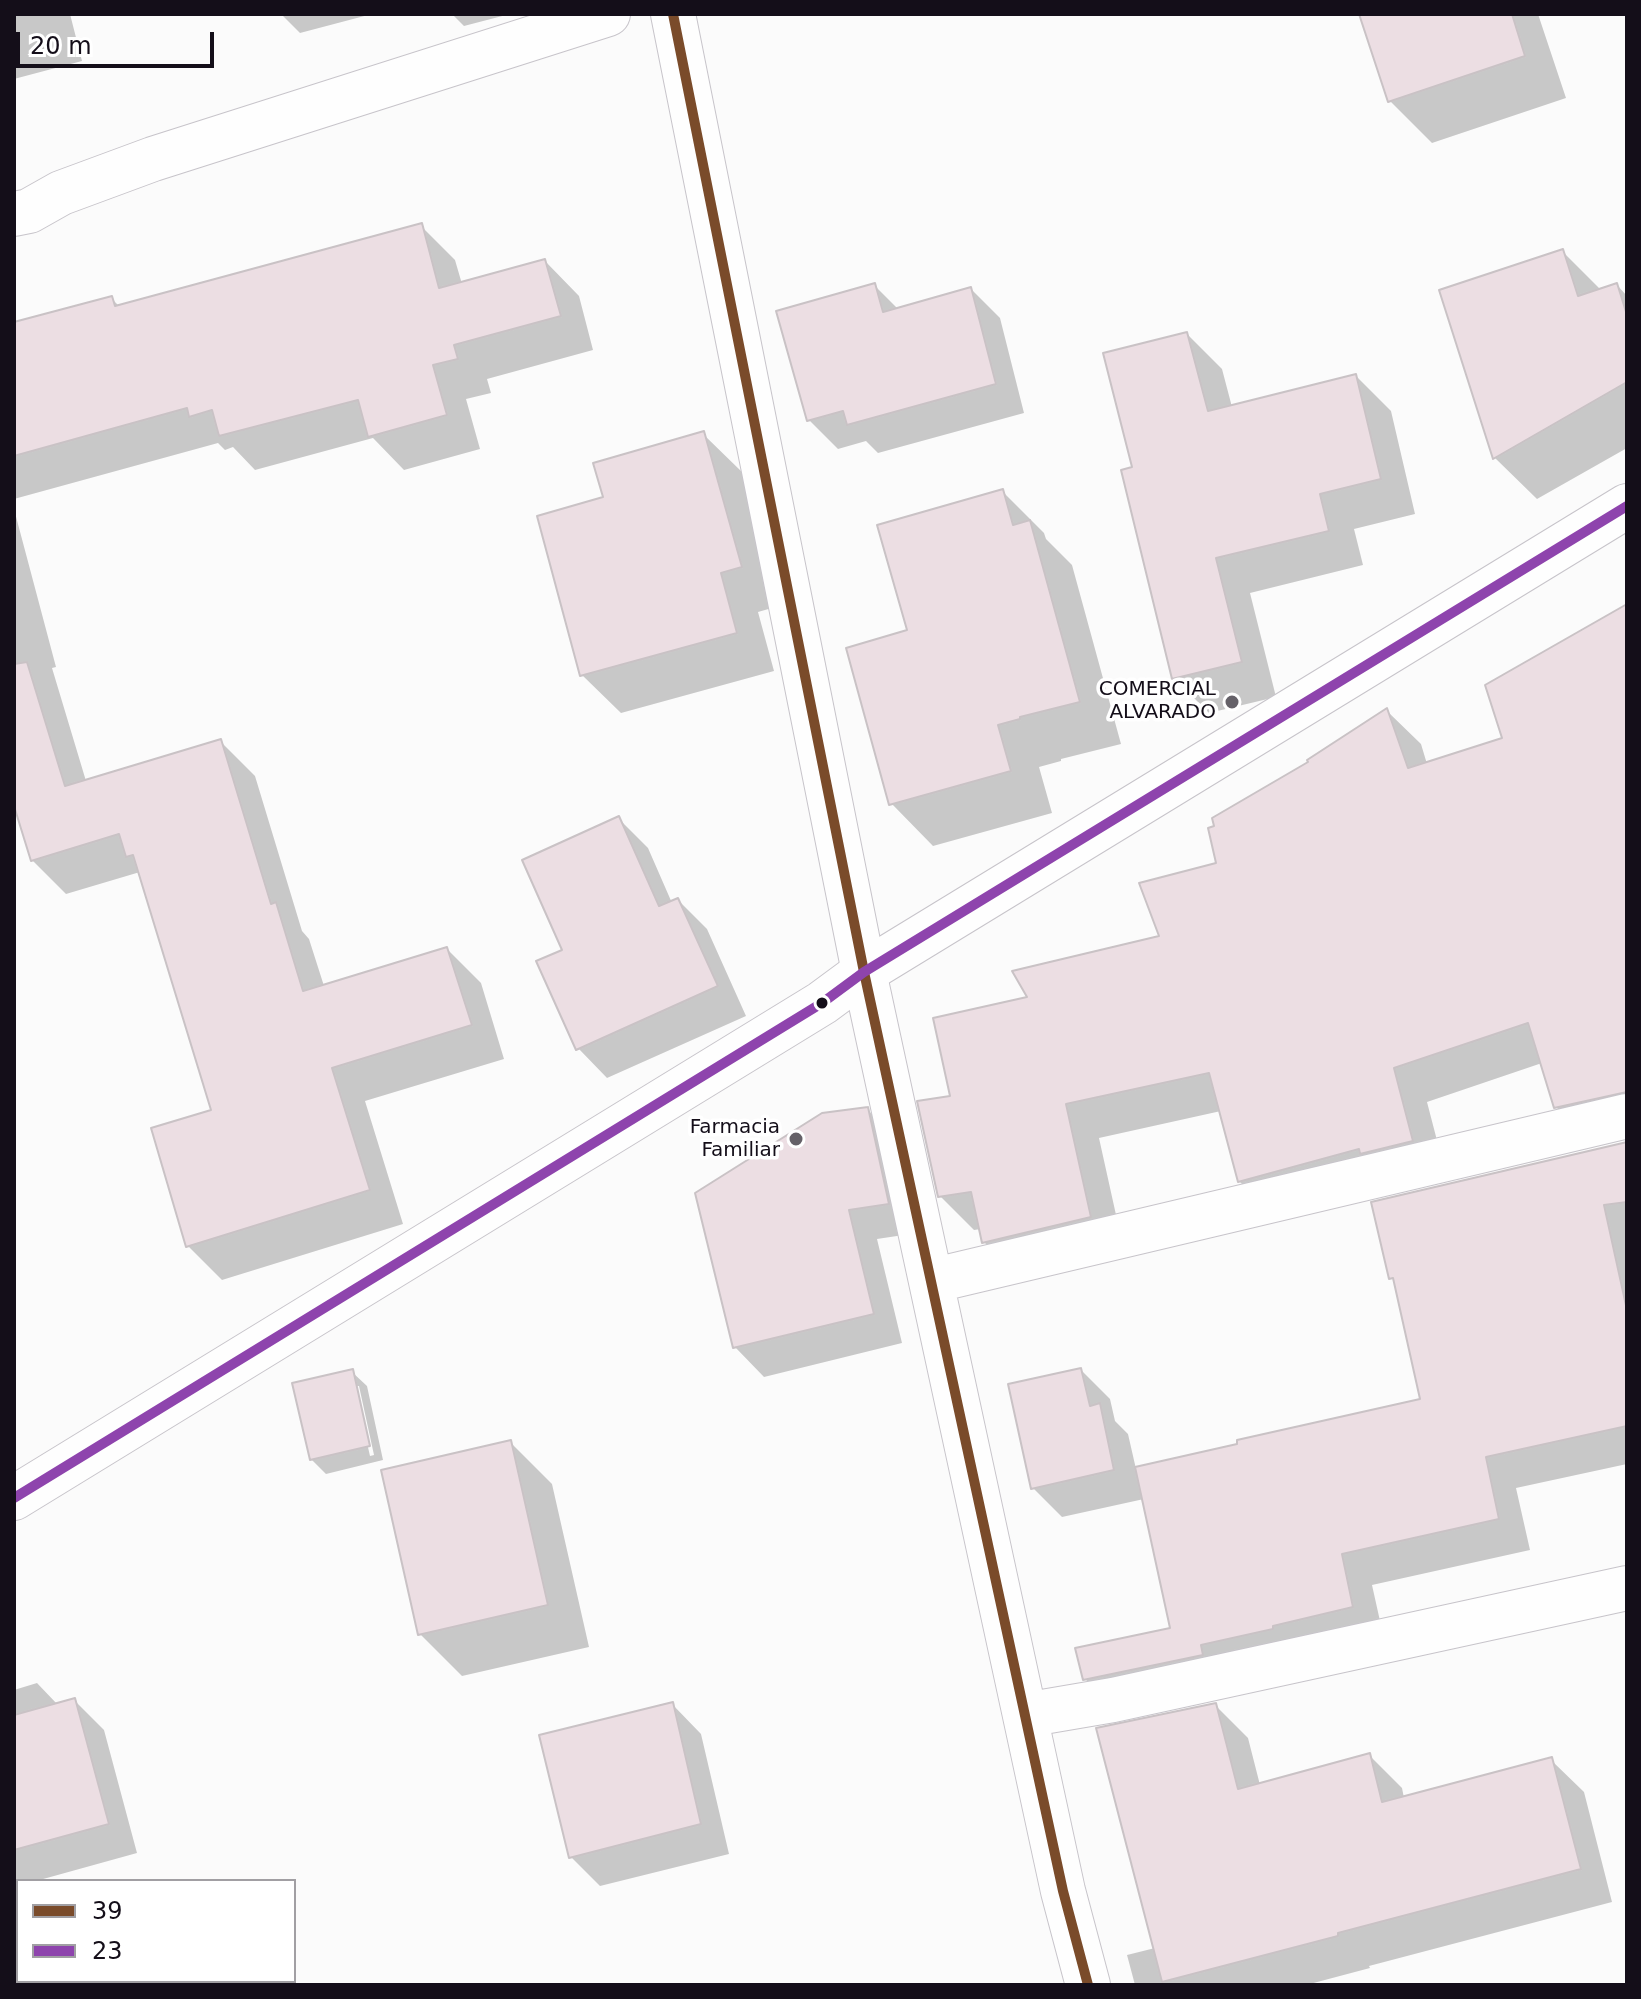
<!DOCTYPE html>
<html>
<head>
<meta charset="utf-8">
<style>
  body { margin:0 }
  #map { position:relative; width:1641px; height:1999px; overflow:hidden; background:#fbfbfb; font-family:"DejaVu Sans",sans-serif }
  canvas { display:block }
  .frame { position:absolute; inset:0; border:16px solid #140e19; pointer-events:none }
  .legend { position:absolute; left:16px; top:1879px; width:280px; height:104px; box-sizing:border-box; background:#fff; border:2px solid #a19fa3; margin:0; padding:10px 14px; list-style:none; font-size:24px; color:#140e19 }
  .legend li { display:flex; align-items:center; gap:16px; height:40px }
  .legend b { width:40px; border:2px solid #a19fa3 }
  .scale { position:absolute; left:16px; top:32px; width:198px; height:36px; box-sizing:border-box; border:4px solid #140e19; border-top:0; padding-left:10px; font-size:24px; line-height:28px; white-space:nowrap; color:#140e19; -webkit-text-stroke:6px #fff; paint-order:stroke }
</style>
</head>
<body>
<div id="map">
<canvas width="1641" height="1999"></canvas>
<div class="frame"></div>
<ul class="legend">
<li><b style="height:10px;background:#7a4b2a"></b>39</li>
<li><b style="height:10px;background:#8e44ad"></b>23</li>
</ul>
<div class="scale">20 m</div>
</div>
<script>
const ctx = document.querySelector('canvas').getContext('2d');
ctx.lineJoin = 'round';
function fill(path, color) { ctx.fillStyle = color; ctx.fill(path, 'evenodd'); }
const shape = rows => new Path2D(rows.map(r => 'M' + r).join(''));
function stroke(path, color, width, dash) { ctx.strokeStyle = color; ctx.lineWidth = width; ctx.lineCap = dash ? 'butt' : 'round'; ctx.setLineDash(dash || []); ctx.stroke(path); }
function drawText(font, color, halo, rows, align = 'center') {
  ctx.font = font + ' "DejaVu Sans",sans-serif'; ctx.lineWidth = 7; ctx.setLineDash([]); ctx.textBaseline = 'middle'; ctx.strokeStyle = halo; ctx.fillStyle = color; for (const [text, x, y, turn = 0] of rows) {
    ctx.save(); ctx.translate(x, y); ctx.rotate((+turn || 0) * Math.PI / 180); ctx.textAlign = isNaN(turn) ? turn : align; if (halo) ctx.strokeText(text, 0, 0); ctx.fillText(text, 0, 0); ctx.restore();
  }
}
const shadow = shape([
  [14,14,70,14,82,61,14,79],
  [281,14,372,14,300,33],
  [452,14,510,14,464,26],
  [1361,14,1538,14,1566,98,1432,143,1390,101],
  [421,226,455,260,462,284,545,261,579,296,593,350,487,379,491,393,466,399,480,449,404,470,373,438,255,470,233,447,225,450,218,443,14,499,14,324,111,298,120,307],
  [1562,251,1601,290,1617,285,1627,296,1627,448,1537,499,1495,458],
  [874,285,898,309,971,289,1000,318,1024,413,878,453,866,441,838,449,809,420],
  [1187,334,1222,369,1232,407,1356,376,1391,411,1415,514,1354,529,1363,565,1250,593,1276,697,1209,713,1174,678,1135,469],
  [703,434,742,472,779,606,758,612,774,671,621,713,582,675,605,499],
  [1002,491,1044,533,1046,539,1072,565,1121,744,1061,759,1061,761,1039,767,1052,813,933,846,891,803],
  [14,509,56,667,52,668,86,781,220,741,255,776,302,931,309,939,324,986,447,949,481,983,504,1059,365,1101,403,1224,222,1280,188,1246,213,1111,140,872,66,894,32,860,14,799],
  [1627,618,1627,1132,1590,1141,1556,1107,1542,1063,1427,1102,1446,1175,1273,1215,1239,1181,1221,1111,1099,1138,1124,1251,1018,1276,984,1242,981,1229,974,1230,940,1196,953,1098,1030,998,1162,938,1219,865,1310,763,1387,711,1421,744,1427,764,1505,740],
  [619,819,648,848,672,903,678,900,707,929,746,1016,607,1078,578,1048,565,951],
  [867,1109,896,1139,917,1233,877,1239,902,1343,764,1377,735,1347],
  [1627,1193,1627,1464,1516,1488,1530,1550,1372,1585,1384,1639,1117,1710,1085,1679,1173,1629,1144,1499,1062,1517,1033,1488,1081,1370,1110,1399,1115,1421,1128,1434,1136,1469,1422,1400,1388,1247],
  [352,1372,367,1386,383,1460,326,1474,311,1459],
  [354,1386,359,1386,374,1455,370,1456],
  [510,1442,552,1484,589,1647,462,1676,420,1634],
  [37,1683,58,1705,74,1700,104,1730,137,1853,36,1881,18,1881,17,1886,14,1883,14,1690],
  [672,1704,701,1734,729,1854,600,1886,571,1857],
  [1215,1705,1248,1738,1260,1785,1369,1755,1402,1788,1404,1798,1551,1760,1584,1792,1612,1902,1369,1966,1370,1968,1306,1985,1135,1985,1127,1955,1155,1948]
]);
const building = shape([
  [1359,14,1512,14,1525,56,1388,102,1359,14],
  [422,223,439,288,545,259,561,316,454,345,458,359,433,365,447,415,368,437,358,400,219,436,212,410,189,417,187,408,14,456,14,322,112,296,115,306,422,223],
  [1563,249,1578,296,1617,283,1627,315,1627,382,1493,459,1439,290,1563,249],
  [875,283,883,312,971,287,996,384,847,425,843,411,807,421,776,311,875,283],
  [1187,332,1208,411,1356,374,1381,479,1320,494,1329,531,1216,558,1242,662,1172,679,1121,470,1132,467,1103,353,1187,332],
  [704,431,742,567,721,573,737,633,580,676,537,516,603,497,593,463,704,431],
  [1003,489,1013,525,1030,520,1080,702,1020,717,1020,719,998,725,1011,771,889,805,846,648,907,630,877,525,1003,489],
  [1627,604,1627,1092,1554,1108,1528,1023,1394,1068,1413,1141,1360,1154,1359,1149,1238,1182,1209,1073,1066,1104,1091,1217,982,1243,971,1192,938,1197,917,1101,950,1096,933,1018,1027,997,1012,971,1159,936,1139,883,1216,863,1208,828,1214,826,1212,818,1308,762,1307,760,1387,708,1408,768,1502,738,1485,685,1627,604],
  [27,662,65,786,221,739,271,904,276,902,303,991,447,947,472,1025,332,1068,370,1190,186,1247,151,1128,211,1110,133,855,126,857,119,834,31,861,14,806,14,664,27,662],
  [619,816,659,906,678,898,718,986,576,1050,536,961,562,950,522,860,619,816],
  [868,1107,889,1204,849,1210,874,1314,733,1348,695,1193,822,1113,868,1107],
  [1627,1142,1627,1202,1604,1205,1627,1310,1627,1426,1486,1457,1499,1519,1342,1554,1353,1607,1273,1626,1273,1629,1201,1645,1203,1655,1083,1680,1075,1648,1170,1628,1135,1467,1237,1444,1237,1440,1420,1399,1393,1278,1389,1279,1371,1202,1627,1142],
  [1081,1368,1090,1406,1100,1403,1114,1470,1031,1489,1008,1384,1081,1368],
  [353,1369,370,1446,310,1460,292,1383,353,1369],
  [511,1440,548,1605,418,1635,381,1470,511,1440],
  [75,1698,109,1824,14,1850,14,1715,75,1698],
  [673,1702,701,1824,569,1858,539,1735,673,1702],
  [1216,1703,1238,1789,1370,1753,1382,1802,1552,1757,1581,1869,1338,1933,1338,1936,1162,1982,1096,1728,1216,1703]
]);
const street = shape([
  [673,14,864,972,1063,1891,1088,1985],
  [14,214,29,211,61,193,153,159,608,14],
  [931,1281,1627,1116],
  [1025,1715,1113,1700,1627,1588]
]);
const secondary = shape([
  [14,1498,822,1003,864,972,1627,506]
]);
const bus1 = shape([
  [673,14,864,972,1063,1891,1088,1985]
]);
const bus2 = shape([
  [14,1498,822,1003,864,972,1627,506]
]);
const markers = [
  [1232,702,8,"#656168"],
  [822,1003,7,"#140e19"],
  [796,1139,8,"#656168"]
];
const poiNames = [
  ["COMERCIAL",1216,690],
  ["ALVARADO",1216,713],
  ["Farmacia",780,1128],
  ["Familiar",780,1151]
];
fill(shadow, '#0003');
fill(building, '#ecdee3');
stroke(building, '#c9c2c5', 2);
stroke(street, '#c7c4ca', 46);
stroke(secondary, '#c7c4ca', 46);
stroke(street, '#fefefe', 44);
stroke(secondary, '#fefefe', 44);
stroke(bus1, '#7a4b2a', 10);
stroke(bus2, '#8e44ad', 10);
for (const [x, y, r, color] of markers) { const dot = new Path2D(); dot.arc(x, y, r, 0, 2 * Math.PI); ctx.fillStyle = color; ctx.fill(dot); stroke(dot, '#fff', 3); }
drawText('20px', '#140e19', '#fff', poiNames, 'right');
</script>
</body>
</html>
